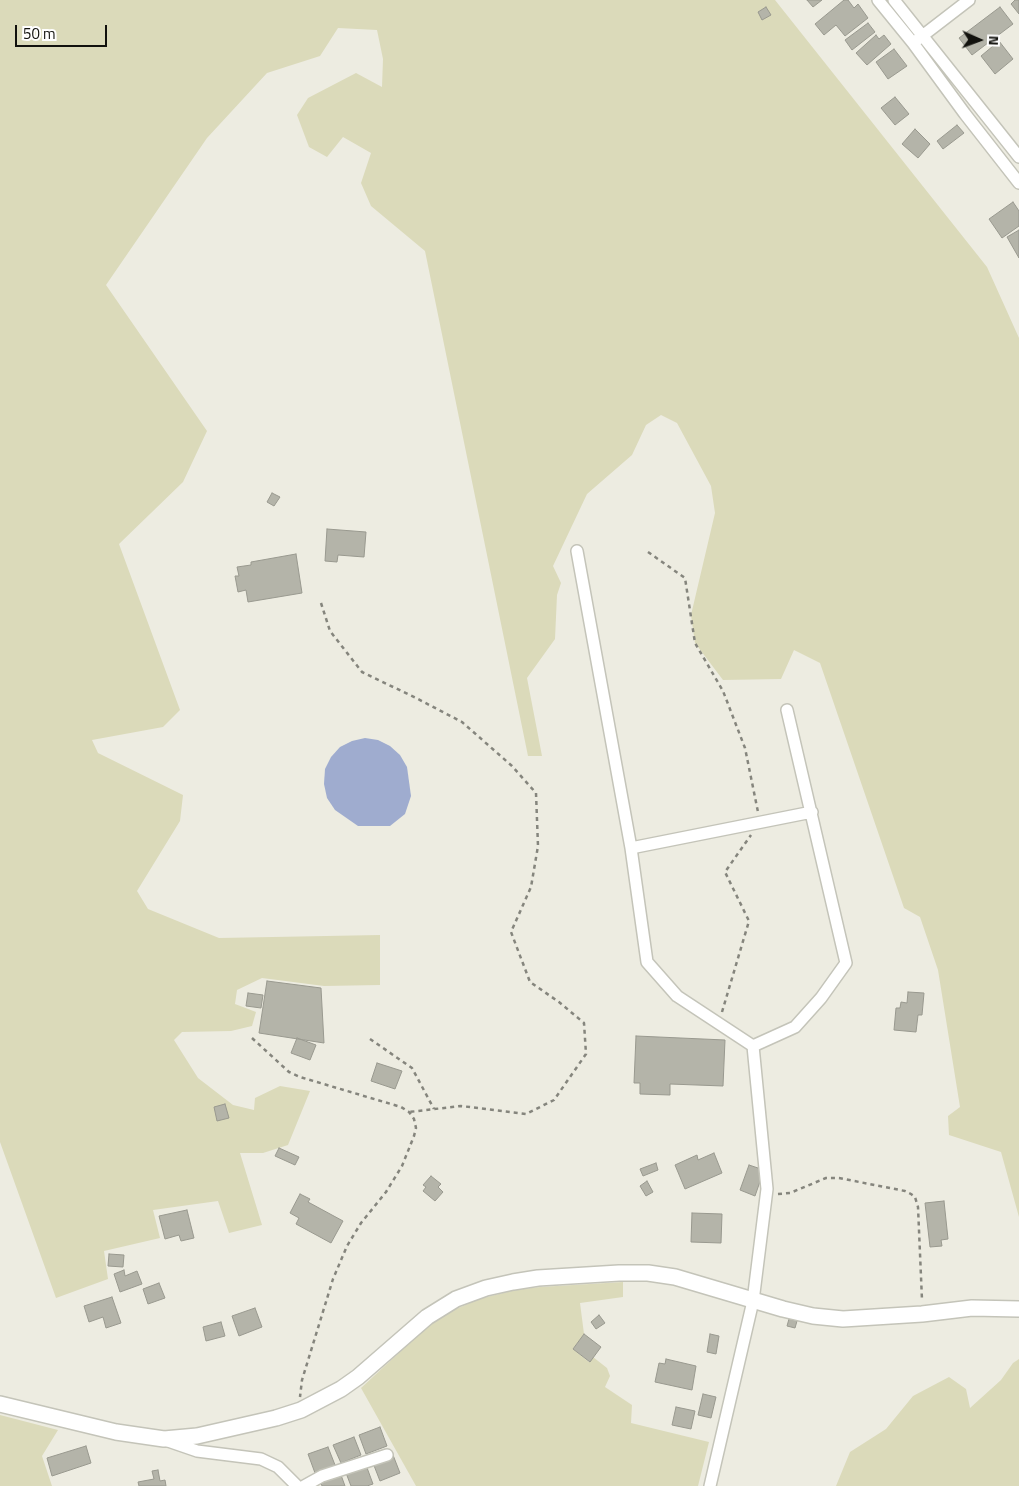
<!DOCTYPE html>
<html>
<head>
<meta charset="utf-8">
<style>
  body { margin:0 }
  #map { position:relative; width:1019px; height:1486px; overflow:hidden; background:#edece1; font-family:"Titillium Web",sans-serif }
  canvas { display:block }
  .north { position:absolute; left:954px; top:15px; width:50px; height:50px; -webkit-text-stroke:4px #fff; paint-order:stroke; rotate:92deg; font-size:14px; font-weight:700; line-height:20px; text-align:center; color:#11110d }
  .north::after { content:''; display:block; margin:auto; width:18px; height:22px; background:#11110d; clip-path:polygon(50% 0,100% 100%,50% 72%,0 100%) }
  .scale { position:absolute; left:15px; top:25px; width:92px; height:22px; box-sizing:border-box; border:2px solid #11110d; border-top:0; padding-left:6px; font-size:15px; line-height:18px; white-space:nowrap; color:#11110d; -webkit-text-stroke:4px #fff; paint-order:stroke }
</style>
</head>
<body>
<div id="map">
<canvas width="1019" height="1486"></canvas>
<div class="north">N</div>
<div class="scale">50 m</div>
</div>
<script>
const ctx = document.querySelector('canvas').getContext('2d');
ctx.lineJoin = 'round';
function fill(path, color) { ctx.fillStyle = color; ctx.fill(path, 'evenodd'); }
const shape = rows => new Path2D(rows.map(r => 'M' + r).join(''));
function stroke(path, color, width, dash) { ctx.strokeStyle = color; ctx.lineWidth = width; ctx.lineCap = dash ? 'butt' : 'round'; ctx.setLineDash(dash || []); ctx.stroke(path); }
const green = shape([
  [0,0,775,0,987,267,1019,338,1019,1217,1001,1152,949,1135,948,1116,960,1107,938,970,920,917,904,908,820,663,794,650,781,679,723,680,695,643,691,615,715,513,711,486,677,423,661,415,646,425,632,455,587,494,553,566,561,583,557,595,555,639,527,678,542,756,528,756,425,251,371,206,361,183,371,153,343,137,327,157,309,147,297,115,308,98,356,73,382,87,383,59,377,30,338,28,320,56,267,73,207,138,106,285,207,431,183,482,119,544,180,710,163,727,92,740,98,753,183,795,180,821,137,891,148,909,219,938,380,935,380,985,324,986,262,978,237,990,235,1004,256,1012,252,1026,231,1031,182,1032,174,1040,198,1078,233,1105,254,1110,255,1098,280,1086,310,1091,288,1145,263,1153,240,1153,262,1225,229,1233,218,1201,153,1210,160,1238,104,1251,108,1279,56,1298,0,1142],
  [623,1282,623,1297,580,1303,584,1334,573,1349,589,1362,593,1357,607,1368,610,1376,605,1387,632,1405,631,1423,709,1442,698,1486,416,1486,361,1388,430,1324,447,1313,479,1299,515,1290,540,1287],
  [1019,1359,1019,1486,836,1486,850,1452,886,1429,913,1396,949,1377,966,1389,970,1408,1001,1380,1013,1363],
  [0,1415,58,1430,42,1456,52,1486,0,1486]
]);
const water = shape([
  [365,738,378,740,390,746,400,755,407,767,411,796,405,814,390,826,358,826,335,810,327,798,324,784,325,769,331,757,340,747,352,741]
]);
const building = shape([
  [807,0,822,0,813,7,807,0],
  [844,0,848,0,854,8,858,4,868,18,845,36,836,25,824,35,815,24,844,0],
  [1015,0,1019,0,1019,14,1011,4,1015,0],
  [766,7,771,15,762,20,758,12,766,7],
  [1000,7,1013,24,972,55,959,38,1000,7],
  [868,23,875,32,852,50,845,40,868,23],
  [876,35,879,39,884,35,891,44,867,65,856,53,876,35],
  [999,41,1013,59,995,74,981,56,999,41],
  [894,49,907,66,888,79,876,62,894,49],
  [895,97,909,114,895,125,881,108,895,97],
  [957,125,964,133,943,149,937,141,957,125],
  [915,129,930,144,918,158,902,144,915,129],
  [1013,202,1019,211,1019,226,1002,238,989,219,1013,202],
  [1019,230,1019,258,1007,237,1019,230],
  [272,493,280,497,274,506,267,502,272,493],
  [327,529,366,532,364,557,338,555,337,562,325,561,327,529],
  [296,554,302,593,248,602,246,590,238,592,235,576,239,576,237,567,251,565,251,562,296,554],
  [267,981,321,988,324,1043,259,1033,267,981],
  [908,992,924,993,922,1015,918,1015,916,1032,894,1030,896,1008,900,1008,901,1002,907,1003,908,992],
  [248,993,263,995,261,1008,246,1006,248,993],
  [636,1036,725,1040,723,1086,670,1084,670,1095,640,1094,640,1083,634,1083,636,1036],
  [297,1038,316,1045,310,1060,291,1053,297,1038],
  [377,1063,402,1071,395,1089,371,1081,377,1063],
  [225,1104,229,1118,217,1121,214,1107,225,1104],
  [279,1148,299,1157,295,1165,275,1156,279,1148],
  [714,1153,722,1173,685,1189,675,1165,697,1155,698,1160,714,1153],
  [656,1163,658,1170,643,1176,640,1169,656,1163],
  [749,1165,764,1170,755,1196,740,1190,749,1165],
  [431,1176,441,1184,438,1187,443,1192,435,1201,423,1191,426,1187,423,1185,431,1176],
  [647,1181,653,1192,646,1196,640,1186,647,1181],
  [300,1194,310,1199,308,1202,343,1221,331,1243,296,1224,299,1218,290,1213,300,1194],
  [944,1201,948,1239,941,1240,942,1246,930,1247,925,1203,944,1201],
  [187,1210,194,1238,181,1241,179,1235,165,1239,159,1216,187,1210],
  [692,1213,722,1214,721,1243,691,1242,692,1213],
  [109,1254,124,1255,123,1267,108,1266,109,1254],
  [124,1270,125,1276,137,1271,142,1284,120,1292,114,1274,124,1270],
  [159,1283,165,1298,148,1304,143,1289,159,1283],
  [112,1297,121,1323,106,1328,103,1317,89,1322,84,1306,112,1297],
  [255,1308,262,1327,239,1336,232,1316,255,1308],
  [599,1315,605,1323,596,1329,591,1322,599,1315],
  [789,1319,797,1321,795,1328,787,1326,789,1319],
  [221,1322,225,1336,206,1341,203,1327,221,1322],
  [584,1334,601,1347,590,1362,573,1349,584,1334],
  [710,1334,719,1336,716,1354,707,1352,710,1334],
  [666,1359,696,1366,692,1390,655,1382,659,1363,665,1364,666,1359],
  [703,1394,716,1397,711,1418,698,1415,703,1394],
  [676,1407,695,1411,691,1429,672,1425,676,1407],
  [380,1427,387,1446,366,1454,359,1435,380,1427],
  [354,1437,361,1455,341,1463,333,1445,354,1437],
  [86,1446,91,1463,52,1476,47,1458,86,1446],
  [328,1447,335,1465,315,1473,308,1454,328,1447],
  [393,1455,400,1473,380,1481,373,1463,393,1455],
  [366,1465,373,1484,367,1486,351,1486,346,1473,366,1465],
  [158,1470,160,1481,165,1480,166,1486,139,1486,138,1482,154,1479,152,1471,158,1470],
  [341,1475,345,1486,322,1486,321,1483,341,1475]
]);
const path = shape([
  [648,552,685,578,695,643,723,691,745,748,758,812],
  [321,603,330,631,362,672,416,698,462,722,512,766,536,793,538,846,531,887,511,932,530,982,559,1002,584,1023,586,1054,554,1100,526,1114,461,1106,409,1112],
  [722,1012,749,921,725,872,751,835],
  [252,1038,289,1072,300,1077,401,1107,409,1112,414,1119,416,1128,414,1136,402,1166,386,1192,361,1223,347,1246,333,1279,302,1380,300,1397],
  [370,1039,412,1068,434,1109],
  [778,1194,790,1193,826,1178,839,1178,905,1191,911,1194,915,1197,918,1207,922,1300]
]);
const minor = shape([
  [878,0,913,43,965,114,1019,183],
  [894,0,1019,157],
  [917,40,969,0],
  [577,551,631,848,647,962,677,996,753,1046,795,1027,821,998,846,963,787,710],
  [631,848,812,812],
  [165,1440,197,1451,261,1459,278,1467,297,1486],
  [304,1486,322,1476,387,1455],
  [710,1486,753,1301,767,1189,753,1046]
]);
const secondary = shape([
  [0,1404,116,1432,164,1439,197,1436,276,1418,301,1410,341,1389,358,1377,427,1317,456,1299,486,1288,513,1282,538,1278,619,1273,648,1273,675,1277,783,1309,813,1316,843,1319,922,1314,972,1308,1019,1309]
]);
fill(green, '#dbdaba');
fill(water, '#9faccf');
fill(building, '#b4b4a9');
stroke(building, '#99998f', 1);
stroke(minor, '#c4c4b9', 14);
stroke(secondary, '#c4c4b9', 18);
stroke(path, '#85857d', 2.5, [4, 4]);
stroke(minor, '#fff', 11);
stroke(secondary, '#fff', 15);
</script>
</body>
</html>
